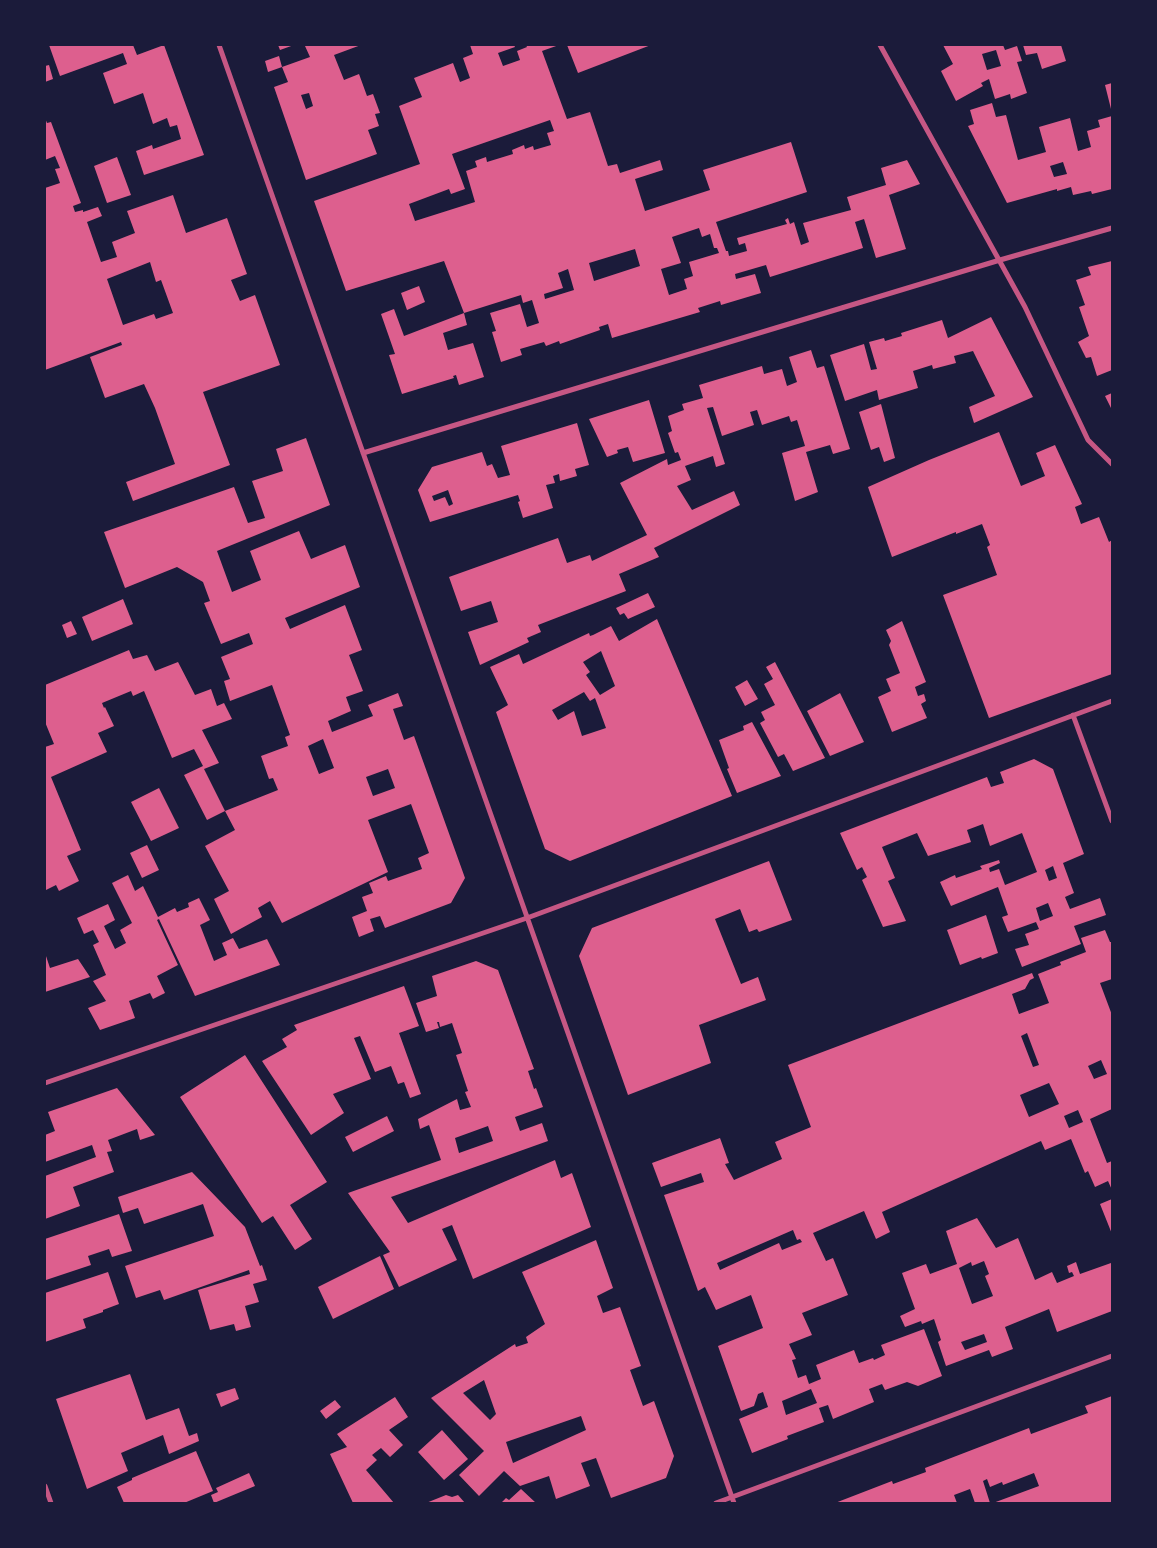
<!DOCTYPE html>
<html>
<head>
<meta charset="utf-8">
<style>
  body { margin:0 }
  #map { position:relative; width:1157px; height:1548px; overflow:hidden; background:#1b1b3a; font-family:"Sofia Sans Condensed",sans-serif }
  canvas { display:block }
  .frame { position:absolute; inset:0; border:46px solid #1b1b3a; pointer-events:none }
</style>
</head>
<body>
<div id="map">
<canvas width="1157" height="1548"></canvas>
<div class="frame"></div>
</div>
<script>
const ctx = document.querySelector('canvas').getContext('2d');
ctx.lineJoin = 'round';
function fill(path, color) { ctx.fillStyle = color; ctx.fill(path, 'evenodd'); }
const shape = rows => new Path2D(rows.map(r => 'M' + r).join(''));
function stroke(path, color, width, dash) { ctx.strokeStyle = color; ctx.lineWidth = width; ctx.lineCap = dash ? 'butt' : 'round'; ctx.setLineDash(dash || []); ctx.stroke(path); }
const building = shape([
  [49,45,133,45,137,55,164,45,204,155,144,175,136,151,152,145,153,149,181,139,177,125,170,127,167,118,153,124,143,93,114,104,103,73,127,64,123,53,60,76],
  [278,45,294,45,280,50],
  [307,45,361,45,334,55,344,80,359,74,367,96,373,94,380,113,375,114,379,126,368,130,377,154,306,180,274,87,288,82,282,67,310,57,305,46],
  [309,93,313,106,306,109,301,95],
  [470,45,514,45,515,47,498,53,503,66,520,60,517,51,527,47,526,45,559,45,542,51,567,119,590,112,608,166,617,164,620,173,660,160,663,170,635,179,645,211,710,190,703,170,791,142,807,192,716,222,726,251,728,251,729,256,747,251,745,243,739,245,737,238,787,224,785,220,788,218,790,224,794,222,801,245,809,242,803,223,851,210,847,197,886,185,881,168,907,160,920,184,889,195,906,249,876,258,864,219,855,222,863,248,770,277,766,265,735,274,736,279,755,274,761,293,721,305,720,301,698,308,700,312,612,338,608,324,599,327,600,330,560,344,559,341,546,346,544,342,520,349,522,355,501,362,492,332,496,331,490,313,520,304,527,327,539,323,532,300,523,303,521,295,464,313,444,261,346,291,314,201,420,164,399,106,422,97,414,78,453,63,460,82,470,78,463,58,473,54],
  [550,120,554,131,547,133,551,145,534,150,533,146,525,149,524,145,512,150,513,154,487,162,486,157,475,161,477,167,466,171,475,202,415,221,409,204,449,189,451,194,465,189,452,154],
  [699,228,702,237,710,234,714,248,717,248,719,253,689,262,693,276,684,279,687,289,669,295,661,269,681,263,672,237],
  [635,249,640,266,594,281,589,263],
  [568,269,574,290,545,299,544,294,563,288,558,273],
  [567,45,651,45,578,73],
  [943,45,1003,45,1005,50,1017,46,1022,61,1017,62,1027,93,1011,99,1010,94,995,99,989,79,981,83,983,86,956,101,941,71,953,64],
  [996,50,1001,66,987,70,982,54],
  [1023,45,1061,45,1066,61,1042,69,1037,53,1026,55],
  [279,56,282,67,268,72,265,61],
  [49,65,53,79,45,82,45,66],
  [1112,83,1112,109,1111,109,1105,85],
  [992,103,996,117,1006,115,1018,160,1046,152,1039,127,1070,118,1078,151,1091,147,1087,131,1100,127,1098,120,1112,116,1112,189,1092,194,1091,191,1073,195,1071,187,1057,191,1057,189,1007,203,968,126,974,124,970,110],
  [1063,162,1067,174,1054,177,1050,166],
  [45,118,47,123,51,122,81,203,73,206,75,212,83,210,83,212,98,207,102,216,87,222,101,262,117,257,112,242,135,233,127,211,173,195,186,233,227,218,247,274,231,280,240,301,255,295,280,365,203,392,230,465,133,501,126,482,175,464,155,408,144,384,105,398,90,357,122,345,121,342,45,370,45,188,60,183,55,169,60,168,55,156,45,160],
  [150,262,156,282,161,280,173,313,156,319,154,314,123,325,107,279],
  [117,157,131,195,107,203,94,166],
  [1112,261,1112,370,1097,376,1091,357,1086,358,1078,342,1089,336,1079,307,1085,305,1076,280,1091,275,1088,267],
  [419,286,425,302,407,310,401,293],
  [394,309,404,336,464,313,467,325,443,333,448,350,473,343,484,377,459,385,456,375,453,376,454,378,402,394,389,355,395,354,381,314],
  [991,317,1033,397,974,423,969,407,995,396,973,351,954,356,956,363,933,369,932,365,913,371,918,388,879,400,877,390,845,401,830,355,864,344,871,370,877,369,869,342,884,338,885,341,902,336,901,333,942,320,948,338],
  [811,350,817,368,824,366,850,449,833,454,830,445,806,452,818,492,795,501,782,453,805,446,797,420,791,422,789,416,762,425,757,410,750,412,754,425,722,436,713,407,707,408,725,464,716,467,713,456,685,466,691,480,677,486,692,510,734,491,740,505,654,548,659,557,619,574,626,591,538,625,541,632,527,638,529,642,480,665,468,632,498,622,491,601,461,611,449,577,558,538,567,563,590,555,592,561,647,535,620,483,667,459,668,465,681,460,678,452,675,453,668,433,672,431,668,416,684,410,682,404,703,398,699,385,762,366,764,374,782,369,787,386,797,382,789,357],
  [1112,393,1112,410,1105,396],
  [649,400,665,453,633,462,628,447,617,450,618,453,607,457,589,419],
  [881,404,895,458,884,462,879,447,871,450,859,412],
  [577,423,589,465,575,469,577,476,560,481,559,474,553,476,555,483,546,485,553,508,523,518,518,502,520,501,518,495,430,522,418,490,432,467,482,452,487,466,492,464,498,478,510,475,501,446],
  [448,490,453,504,449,506,445,497,434,501,432,496],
  [999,432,1021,486,1045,476,1036,453,1055,445,1082,504,1075,507,1081,524,1099,517,1109,542,1112,540,1112,674,989,718,943,595,997,575,987,547,990,545,982,524,956,534,956,532,892,557,868,487,929,460],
  [306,438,330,505,217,551,232,592,261,580,250,551,299,531,311,559,345,545,360,587,285,618,290,629,345,605,362,650,349,655,363,691,346,697,351,711,328,721,332,732,373,716,368,705,398,693,403,706,393,709,404,740,414,736,465,878,451,903,385,928,380,916,370,919,374,931,359,937,352,917,367,911,362,897,373,893,369,883,386,876,388,881,422,869,418,858,429,853,411,804,368,820,388,872,282,923,270,901,258,908,262,917,231,934,214,899,229,891,205,846,235,830,225,811,278,790,273,778,269,779,261,756,288,746,285,737,290,735,272,685,230,701,224,681,230,679,221,657,253,644,249,633,221,644,204,603,210,601,203,582,177,567,125,588,104,532,234,487,248,523,265,518,252,481,283,471,276,449],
  [323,739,334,768,319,774,308,746],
  [388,769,395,788,373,796,366,777],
  [648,593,655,607,628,619,624,613,620,615,616,608],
  [123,599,133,624,92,641,82,617],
  [657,619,732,796,570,861,545,849,496,712,508,705,490,667,519,654,523,664,589,633,590,636,593,635,611,626,619,641],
  [601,651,615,686,600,695,586,675,590,672,583,662],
  [584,692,590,701,595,698,606,728,582,736,574,711,558,720,552,710],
  [71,621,77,634,67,638,62,625],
  [902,621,926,682,915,687,918,696,924,694,926,701,921,704,927,718,892,732,878,697,891,691,886,679,900,673,889,645,891,641,886,630],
  [129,650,133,659,147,655,155,671,178,662,195,695,211,689,217,706,224,703,232,719,202,730,219,763,204,769,225,811,207,820,184,775,203,766,194,749,172,758,144,691,133,696,131,691,102,703,104,708,105,707,114,726,98,733,107,752,51,777,81,850,67,856,79,881,59,891,56,885,46,890,45,747,54,744,45,722,45,685],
  [775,662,825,758,793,771,784,754,778,757,760,723,765,720,761,712,775,705,764,684,773,679,766,667],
  [747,680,758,699,745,706,735,687],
  [840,693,864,742,830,756,807,711],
  [752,722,781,776,737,793,727,769,729,768,719,740,744,730,743,726],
  [1034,759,1053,769,1084,854,1063,863,1074,893,1065,897,1070,909,1100,898,1106,915,1074,926,1081,944,1022,967,1015,949,1029,945,1025,934,1039,929,1036,922,1008,932,1002,917,1008,915,998,887,951,906,940,882,955,875,956,878,982,869,980,866,999,860,1000,863,989,868,990,872,999,869,1005,885,1037,872,1022,833,990,846,983,824,967,830,971,842,928,856,917,833,882,847,895,878,888,881,906,921,883,927,862,880,867,877,862,867,857,870,840,833,987,777,991,787,1004,783,1000,772],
  [1053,866,1057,878,1049,881,1045,870],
  [1048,903,1053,916,1040,921,1036,908],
  [159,788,179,828,151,841,131,802],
  [147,845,159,870,142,878,130,853],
  [769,861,792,920,759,932,757,929,749,932,740,909,715,919,741,984,758,977,766,1000,699,1025,711,1063,628,1095,579,956,592,928],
  [128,875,135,891,143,886,158,917,175,908,177,912,189,907,188,903,199,898,210,920,200,925,214,961,227,955,222,943,233,938,239,949,267,939,280,965,195,996,159,919,157,920,178,965,157,976,165,993,153,999,150,993,129,1001,135,1018,100,1030,88,1008,106,1001,93,981,106,975,93,945,99,942,93,930,84,934,77,918,108,904,115,920,104,926,115,949,126,943,120,930,132,923,112,883],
  [986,915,998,953,982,959,981,957,960,965,947,930],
  [1105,930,1110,942,1112,942,1112,979,1100,983,1112,1015,1112,1109,1090,1119,1107,1163,1112,1161,1112,1190,1108,1181,1095,1187,1088,1171,1085,1173,1071,1139,1045,1150,1041,1141,882,1212,890,1232,876,1239,864,1211,813,1233,826,1261,833,1258,848,1295,802,1313,812,1335,789,1344,796,1359,792,1360,798,1378,806,1375,809,1384,821,1379,816,1365,854,1350,859,1363,873,1358,874,1360,885,1355,881,1345,924,1329,942,1376,918,1386,907,1382,885,1390,882,1384,869,1389,874,1402,833,1419,828,1405,819,1408,824,1422,787,1436,788,1439,752,1453,739,1419,768,1407,763,1392,758,1394,754,1406,741,1411,718,1346,763,1328,751,1295,716,1310,705,1287,698,1291,664,1195,704,1182,701,1173,661,1187,652,1163,720,1138,729,1163,725,1164,734,1180,782,1159,775,1142,811,1127,788,1065,1032,973,1034,978,1030,980,1025,989,1012,994,1019,1014,1049,1003,1038,974,1061,965,1060,962,1086,952,1081,938],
  [1027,1033,1039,1065,1033,1067,1021,1036],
  [1101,1060,1107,1074,1094,1079,1088,1066],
  [1049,1083,1059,1104,1029,1117,1020,1095],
  [1078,1110,1083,1122,1069,1128,1064,1116],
  [793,1230,797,1240,800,1239,802,1242,782,1250,779,1243,720,1270,717,1263],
  [811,1389,817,1403,786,1415,782,1401],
  [45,953,50,968,78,959,90,977,45,992],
  [476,961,498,970,534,1069,528,1071,534,1089,536,1088,543,1107,515,1117,520,1131,542,1123,548,1141,391,1197,408,1223,555,1160,561,1178,572,1173,591,1227,473,1279,452,1225,442,1229,457,1260,399,1287,383,1255,390,1252,348,1193,441,1160,429,1125,420,1129,418,1119,457,1099,460,1110,471,1107,465,1092,468,1091,456,1055,462,1053,452,1023,440,1027,439,1022,437,1022,439,1028,426,1032,416,1003,437,996,432,976],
  [488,1126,493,1141,459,1153,455,1138],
  [404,986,419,1026,399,1033,421,1094,410,1098,404,1082,398,1084,391,1066,375,1072,360,1036,354,1038,371,1079,333,1094,344,1113,311,1135,262,1061,287,1047,282,1039,297,1030,294,1025],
  [245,1055,327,1182,290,1205,312,1239,295,1250,273,1216,262,1223,180,1097],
  [117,1088,155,1135,140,1140,137,1129,108,1140,112,1151,107,1152,114,1172,73,1187,80,1206,45,1219,45,1176,96,1157,92,1145,45,1162,45,1135,55,1131,48,1112],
  [387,1116,394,1131,353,1152,345,1137],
  [192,1172,245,1227,260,1266,262,1265,267,1280,253,1284,259,1302,245,1306,251,1327,236,1331,234,1324,210,1330,198,1290,250,1274,249,1270,164,1300,160,1290,136,1298,125,1266,214,1236,203,1204,144,1224,138,1208,123,1213,118,1197],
  [1112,1199,1112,1234,1100,1204],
  [119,1214,132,1251,112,1257,109,1249,88,1256,91,1265,46,1280,45,1239],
  [977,1218,996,1248,1018,1238,1035,1280,1052,1272,1057,1283,1074,1276,1072,1272,1069,1273,1067,1266,1076,1262,1080,1274,1111,1263,1112,1266,1112,1311,1057,1332,1049,1309,1005,1327,1013,1349,992,1357,989,1350,946,1366,938,1342,941,1340,934,1319,922,1324,921,1321,905,1327,900,1316,915,1309,902,1273,926,1264,930,1274,957,1264,946,1231],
  [984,1261,989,1274,985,1276,993,1296,972,1304,959,1268,971,1262,972,1266],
  [984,1334,987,1342,965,1350,961,1342],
  [596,1240,613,1288,597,1296,603,1313,620,1307,641,1366,630,1370,643,1406,654,1401,674,1456,666,1478,611,1498,596,1458,581,1463,590,1486,556,1499,549,1476,520,1486,504,1471,479,1496,459,1475,484,1451,431,1398,515,1344,516,1347,528,1343,526,1337,545,1324,522,1272],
  [484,1380,496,1414,490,1420,463,1393],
  [581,1416,586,1430,513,1463,506,1442],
  [380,1256,394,1289,333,1319,318,1287],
  [108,1272,119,1304,103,1310,103,1312,83,1319,86,1328,45,1342,45,1293],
  [130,1374,146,1420,179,1408,189,1436,197,1433,199,1441,169,1454,163,1435,121,1453,128,1471,87,1489,56,1399],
  [235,1388,239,1399,221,1407,216,1394],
  [1112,1396,1112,1503,993,1503,1039,1486,1034,1473,1003,1485,1002,1482,990,1487,987,1479,983,1481,990,1503,975,1503,970,1489,954,1495,957,1503,835,1503,892,1481,893,1484,926,1472,925,1468,1029,1428,1031,1434,1088,1413,1085,1406],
  [395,1397,408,1417,389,1430,403,1445,390,1457,381,1448,372,1455,377,1460,366,1470,394,1503,353,1503,330,1454,347,1447,337,1434],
  [335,1400,341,1407,326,1419,320,1411],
  [442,1430,468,1459,444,1480,418,1452],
  [196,1451,213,1491,184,1503,124,1503,117,1487,132,1480,132,1478],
  [249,1473,255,1486,214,1503,211,1495,218,1492,216,1488],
  [521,1489,536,1503,501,1503,506,1498,509,1500],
  [446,1495,452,1497,458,1495,465,1503,426,1503]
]);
const minor = shape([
  [219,45,734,1503],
  [880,45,1025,307,1088,440,1112,464],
  [363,453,1000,260,1112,228],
  [1073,715,1112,821],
  [45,1083,527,918,1112,701],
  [45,1486,51,1503],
  [716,1503,1112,1356]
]);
fill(building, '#dd5f8e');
stroke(minor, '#c65784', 5);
</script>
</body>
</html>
